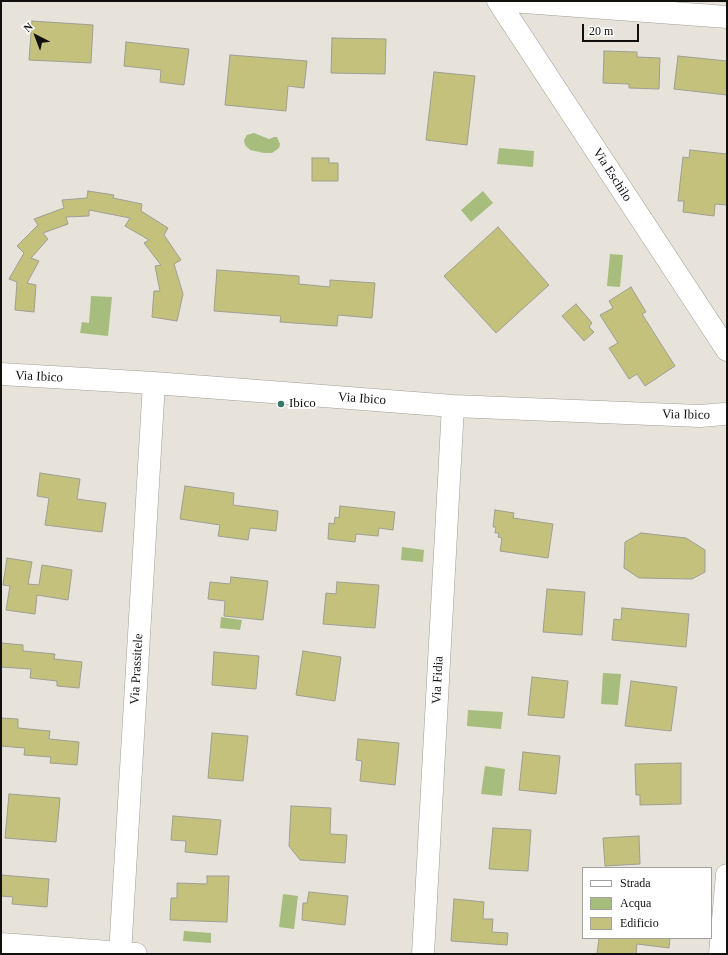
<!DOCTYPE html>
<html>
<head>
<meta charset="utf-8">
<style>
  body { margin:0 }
  #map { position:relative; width:728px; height:955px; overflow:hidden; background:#e7e3da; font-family:"Times New Roman",serif }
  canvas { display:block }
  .frame { position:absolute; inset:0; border:2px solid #12110e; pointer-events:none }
  .legend { position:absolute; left:582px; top:867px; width:130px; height:72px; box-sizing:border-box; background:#fff; border:1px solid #a0a09f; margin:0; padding:5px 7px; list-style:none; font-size:12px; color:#12110e }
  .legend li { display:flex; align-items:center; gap:8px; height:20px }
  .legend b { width:20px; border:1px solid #a0a09f }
  .north { position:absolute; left:16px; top:16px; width:40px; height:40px; -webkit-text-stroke:3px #fff; paint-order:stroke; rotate:318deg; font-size:11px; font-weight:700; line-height:16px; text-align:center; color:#12110e }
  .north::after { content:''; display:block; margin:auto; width:14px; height:18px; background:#12110e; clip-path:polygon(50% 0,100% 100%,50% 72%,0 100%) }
  .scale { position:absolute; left:582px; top:24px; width:57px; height:18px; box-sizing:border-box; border:2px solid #12110e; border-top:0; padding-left:5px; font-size:12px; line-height:14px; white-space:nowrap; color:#12110e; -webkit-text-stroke:3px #fff; paint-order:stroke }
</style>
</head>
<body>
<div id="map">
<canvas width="728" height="955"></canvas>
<div class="frame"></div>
<ul class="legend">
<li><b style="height:5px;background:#fff"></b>Strada</li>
<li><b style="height:11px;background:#a6bd7e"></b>Acqua</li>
<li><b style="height:11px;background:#c4c17d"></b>Edificio</li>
</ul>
<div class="north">N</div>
<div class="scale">20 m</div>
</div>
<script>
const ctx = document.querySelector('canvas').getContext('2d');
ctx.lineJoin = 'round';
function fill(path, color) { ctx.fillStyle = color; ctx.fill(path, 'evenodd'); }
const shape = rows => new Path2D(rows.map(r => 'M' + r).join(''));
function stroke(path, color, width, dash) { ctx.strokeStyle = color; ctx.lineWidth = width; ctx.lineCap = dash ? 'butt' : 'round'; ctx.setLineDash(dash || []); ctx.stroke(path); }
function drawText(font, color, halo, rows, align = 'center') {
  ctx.font = font + ' "Times New Roman",serif'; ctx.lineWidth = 4; ctx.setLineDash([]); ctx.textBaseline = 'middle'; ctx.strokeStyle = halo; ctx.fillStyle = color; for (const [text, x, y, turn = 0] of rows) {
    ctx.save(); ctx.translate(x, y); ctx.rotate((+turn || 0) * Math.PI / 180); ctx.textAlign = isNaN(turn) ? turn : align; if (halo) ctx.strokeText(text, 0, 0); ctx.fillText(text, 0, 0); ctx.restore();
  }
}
const water = shape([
  [254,133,269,139,274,137,277,137,280,144,279,148,272,153,264,153,250,150,245,145,244,140,247,135],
  [499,148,534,151,533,167,497,164],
  [483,191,493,203,471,222,461,210],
  [610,254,623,255,620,287,607,286],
  [91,296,112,297,108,336,80,333,82,322,89,323],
  [402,547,424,550,423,562,401,560],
  [221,617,242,620,240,630,220,628],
  [603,673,621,674,618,705,601,704],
  [468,710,503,712,501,729,467,726],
  [485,766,505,769,502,796,481,794],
  [283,894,298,896,294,929,279,927],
  [184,931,211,933,211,943,183,941]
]);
const building = shape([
  [32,21,93,25,91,63,29,60,32,21],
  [332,38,386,39,385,74,331,73,332,38],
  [126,42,189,49,184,85,160,82,161,70,124,66,126,42],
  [604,51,637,52,637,57,660,58,659,89,629,88,629,84,603,83,604,51],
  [230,55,307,61,304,88,288,86,286,111,225,105,230,55],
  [678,56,727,61,727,95,674,89,678,56],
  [434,72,475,76,467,145,426,140,434,72],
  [690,150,727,154,727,205,715,204,714,216,683,212,684,201,678,201,683,157,689,158,690,150],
  [312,158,329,158,329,163,338,163,338,181,312,181,312,158],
  [88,191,114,195,113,198,142,204,141,211,168,228,164,235,181,260,174,264,183,294,177,321,152,317,154,291,160,291,155,266,161,265,144,243,149,240,125,226,130,218,89,210,89,216,66,217,68,224,43,233,48,239,31,258,39,261,27,283,36,285,34,312,15,310,17,282,9,279,24,253,17,246,38,225,34,219,64,208,62,200,87,198,88,191],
  [498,227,549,285,496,333,444,276,498,227],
  [217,270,299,276,299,284,330,287,330,280,375,283,372,318,338,315,337,326,280,322,281,316,214,311,217,270],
  [631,287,646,312,642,314,675,366,645,386,637,374,629,379,609,348,618,343,600,315,613,308,609,301,631,287],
  [576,304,592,323,589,327,594,332,584,341,562,316,576,304],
  [40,473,80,479,77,499,106,503,102,532,45,525,49,498,37,496,40,473],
  [185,486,234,493,233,505,278,511,276,531,250,528,248,540,218,536,220,525,180,519,185,486],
  [340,506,395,512,393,530,379,528,378,536,356,534,355,542,328,539,329,523,334,524,335,517,339,518,340,506],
  [495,510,514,513,513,518,553,524,548,558,500,551,502,538,498,537,499,533,495,533,496,527,493,527,495,510],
  [641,533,686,538,705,550,705,572,692,579,639,578,624,568,625,542,641,533],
  [7,558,32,562,28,584,39,585,42,565,72,570,68,600,37,595,35,614,6,610,10,586,3,585,7,558],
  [231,577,268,581,263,620,224,616,225,601,208,599,210,582,230,584,231,577],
  [337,582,379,585,375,628,323,624,326,593,336,594,337,582],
  [547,589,585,592,582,635,543,632,547,589],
  [622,608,689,614,686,647,612,640,614,619,621,620,622,608],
  [1,643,23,645,23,651,55,654,54,659,82,662,79,688,57,686,57,681,30,678,31,669,1,667,1,643],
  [303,651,341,657,335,701,296,695,303,651],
  [214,652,259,656,256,689,212,685,214,652],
  [532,677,568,681,564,718,528,715,532,677],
  [631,681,677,687,671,731,625,726,631,681],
  [1,718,18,719,18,728,50,731,49,739,79,742,77,765,50,763,51,757,24,755,25,748,1,746,1,718],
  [212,733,248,736,243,781,208,778,212,733],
  [358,739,399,743,395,785,360,781,362,761,356,760,358,739],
  [523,752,560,756,556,794,519,790,523,752],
  [681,763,681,804,640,805,640,795,636,795,635,764,681,763],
  [9,794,60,798,56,842,5,838,9,794],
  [291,806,331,808,330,834,347,835,345,863,300,860,289,846,291,806],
  [173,816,221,820,217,855,185,852,186,841,171,840,173,816],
  [493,828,531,830,528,871,489,869,493,828],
  [639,836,640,864,605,866,603,838,639,836],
  [1,875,49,879,47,907,12,904,13,897,1,896,1,875],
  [207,876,229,876,227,922,170,920,171,898,177,898,177,883,207,884,207,876],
  [309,892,348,896,345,925,302,920,303,903,307,903,309,892],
  [454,899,484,902,483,919,493,919,492,932,508,933,507,945,451,941,454,899],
  [599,938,670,938,669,948,637,944,636,954,597,954,599,938]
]);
const street = shape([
  [498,1,727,350],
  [510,1,727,17],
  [1,374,154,383,453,406,700,416,724,414],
  [1,944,136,954],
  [120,954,154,383],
  [423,954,453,406],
  [720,954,727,875]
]);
const markers = [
  [281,404,4,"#34796c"]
];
const streetNames = [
  ["Via Eschilo",612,175,57],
  ["Via Ibico",39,377,3],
  ["Via Ibico",362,399,4],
  ["Via Ibico",686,415,1],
  ["Via Prassitele",137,669,-87],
  ["Via Fidia",438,680,-87]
];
const poiNames = [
  ["Ibico",289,404]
];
fill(water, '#a6bd7e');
fill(building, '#c4c17d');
stroke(building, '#9e9e94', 1);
stroke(street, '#a29e95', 23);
stroke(street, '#fff', 22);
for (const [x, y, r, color] of markers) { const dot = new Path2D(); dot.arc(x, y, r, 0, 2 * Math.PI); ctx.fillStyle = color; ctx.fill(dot); stroke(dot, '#fff', 1.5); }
drawText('13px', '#12110e', '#fff', streetNames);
drawText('13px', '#12110e', '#fff', poiNames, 'left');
</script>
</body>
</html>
